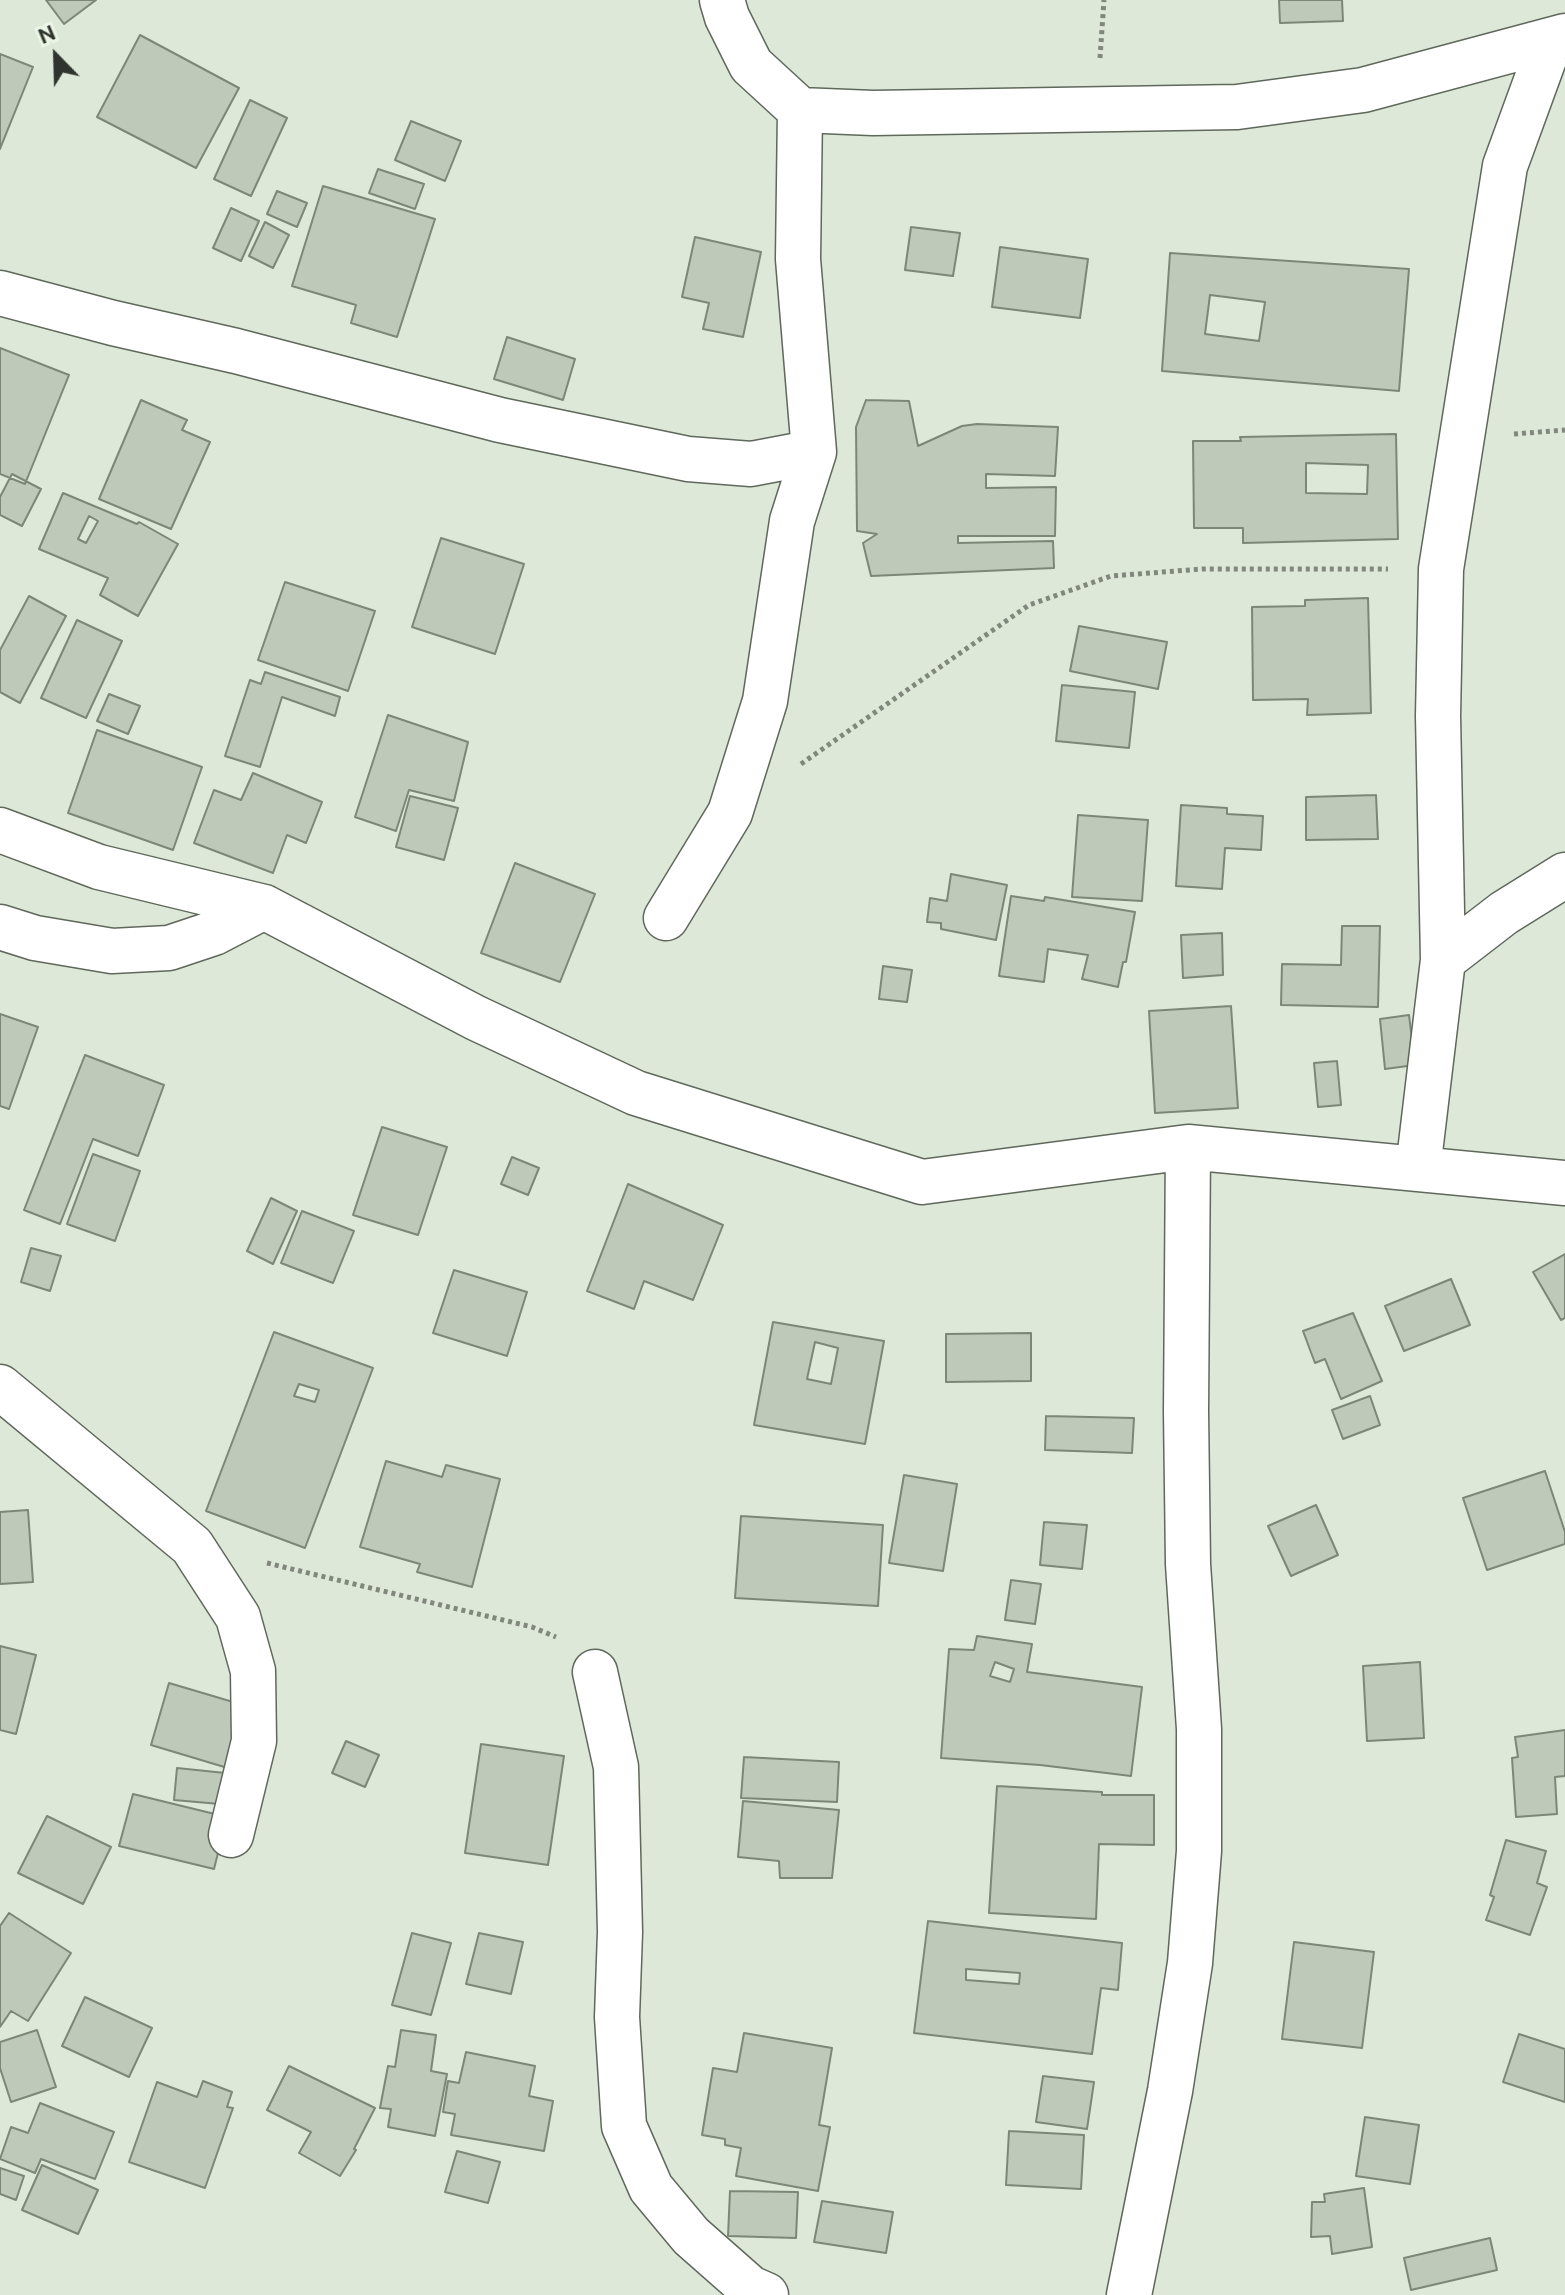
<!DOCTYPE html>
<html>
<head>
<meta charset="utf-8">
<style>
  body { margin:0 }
  #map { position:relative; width:1565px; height:2295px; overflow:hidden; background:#dee8d9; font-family:Ubuntu,sans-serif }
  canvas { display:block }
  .north { position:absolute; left:16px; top:16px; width:80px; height:80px; -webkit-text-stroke:6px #ebf6e6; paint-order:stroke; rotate:337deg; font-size:22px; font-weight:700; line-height:32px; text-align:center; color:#30342e }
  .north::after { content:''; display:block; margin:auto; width:28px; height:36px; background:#30342e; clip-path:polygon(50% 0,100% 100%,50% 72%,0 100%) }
</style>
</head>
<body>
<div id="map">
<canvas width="1565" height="2295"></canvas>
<div class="north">N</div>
</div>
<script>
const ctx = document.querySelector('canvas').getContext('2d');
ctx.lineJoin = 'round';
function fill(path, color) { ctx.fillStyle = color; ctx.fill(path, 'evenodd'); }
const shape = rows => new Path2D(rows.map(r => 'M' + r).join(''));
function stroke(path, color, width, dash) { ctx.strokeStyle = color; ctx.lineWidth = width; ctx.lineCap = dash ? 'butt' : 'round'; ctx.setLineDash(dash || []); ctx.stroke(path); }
const building = shape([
  [46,0,96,0,64,24,46,0],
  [1279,0,1342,0,1343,21,1280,23,1279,0],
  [140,35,239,88,196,168,97,117,140,35],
  [0,54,33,67,0,149,0,54],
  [250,100,287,118,251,196,214,179,250,100],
  [411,121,461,141,445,181,395,160,411,121],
  [378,169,424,184,415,209,369,193,378,169],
  [323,186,435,219,397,337,351,323,356,305,292,286,323,186],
  [277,191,307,203,297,227,267,214,277,191],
  [231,208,259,221,241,261,213,248,231,208],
  [265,222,289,235,273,268,249,256,265,222],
  [911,227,960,233,953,276,905,270,911,227],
  [695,237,761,252,743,337,703,329,709,303,682,297,695,237],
  [1000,247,1088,259,1080,318,992,307,1000,247],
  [1170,253,1409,269,1399,391,1162,371,1170,253],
  [1210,295,1265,302,1259,341,1205,334,1210,295],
  [507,337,575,359,563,400,494,379,507,337],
  [0,348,69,375,25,484,0,474,0,348],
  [141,400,187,420,182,430,210,442,171,529,99,499,141,400],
  [866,400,909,401,918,446,962,426,977,424,1058,427,1055,476,986,474,986,488,1056,487,1055,536,958,536,958,543,1053,541,1054,568,871,576,863,543,877,534,857,531,856,427,866,400],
  [1396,434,1398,539,1243,543,1243,528,1194,528,1193,441,1241,441,1240,437,1396,434],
  [1306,463,1368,465,1367,494,1306,493,1306,463],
  [12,474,41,489,22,526,0,515,0,497,12,474],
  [63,493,137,524,139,522,178,544,138,616,100,595,108,578,39,549,63,493],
  [89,516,98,521,86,543,78,539,89,516],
  [441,538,524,564,495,654,412,627,441,538],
  [285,582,375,611,348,691,258,660,285,582],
  [29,596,66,616,20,703,0,692,0,650,29,596],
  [1368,598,1371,713,1307,715,1308,699,1253,700,1252,607,1305,606,1305,600,1368,598],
  [77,620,122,641,86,718,41,698,77,620],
  [1079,626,1167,642,1158,689,1070,671,1079,626],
  [265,672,340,697,335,716,282,697,260,767,225,756,250,680,261,684,265,672],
  [1062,685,1135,692,1129,748,1056,741,1062,685],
  [109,694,140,706,128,734,97,721,109,694],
  [388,715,468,742,454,801,409,790,396,831,355,817,388,715],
  [97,730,202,767,173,850,68,813,97,730],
  [253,773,322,802,306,843,287,835,273,873,194,843,214,790,241,800,253,773],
  [1376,795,1378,839,1306,840,1306,797,1376,795],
  [410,796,458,808,444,860,396,847,410,796],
  [1181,805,1227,808,1227,814,1263,816,1261,850,1225,848,1222,889,1176,886,1181,805],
  [1078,815,1148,820,1142,901,1072,897,1078,815],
  [515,863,595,894,560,982,481,953,515,863],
  [951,874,1007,885,996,940,941,929,941,923,927,922,930,898,947,901,951,874],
  [1011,896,1044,901,1045,897,1135,912,1126,962,1123,962,1118,987,1082,979,1088,955,1048,949,1044,982,999,976,1011,896],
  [1342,926,1380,926,1378,1007,1281,1005,1282,964,1341,965,1342,926],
  [1222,933,1223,975,1183,978,1181,935,1222,933],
  [883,966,912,970,907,1002,879,999,883,966],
  [1231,1006,1238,1108,1155,1113,1149,1011,1231,1006],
  [0,1014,38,1027,9,1109,0,1106,0,1014],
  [1409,1015,1415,1065,1385,1069,1380,1019,1409,1015],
  [85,1055,164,1085,138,1156,93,1139,60,1224,24,1210,85,1055],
  [1337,1061,1341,1105,1318,1107,1314,1063,1337,1061],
  [382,1127,447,1147,418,1235,353,1215,382,1127],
  [93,1154,140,1171,115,1241,67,1224,93,1154],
  [512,1157,539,1168,528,1195,501,1184,512,1157],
  [628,1184,723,1225,693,1300,644,1281,634,1309,587,1291,628,1184],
  [271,1198,297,1211,273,1264,247,1251,271,1198],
  [302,1211,354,1231,333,1283,281,1263,302,1211],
  [31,1248,61,1256,50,1291,21,1282,31,1248],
  [1565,1254,1565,1318,1561,1320,1533,1272,1565,1254],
  [454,1270,527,1292,507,1356,433,1333,454,1270],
  [1451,1279,1470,1325,1404,1351,1385,1306,1451,1279],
  [1353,1313,1382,1381,1341,1399,1325,1359,1315,1363,1303,1331,1353,1313],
  [773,1322,884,1341,865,1444,754,1425,773,1322],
  [815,1342,838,1348,831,1384,807,1379,815,1342],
  [274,1332,373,1368,305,1548,206,1511,274,1332],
  [299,1384,319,1390,315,1402,294,1396,299,1384],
  [1031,1333,1031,1381,946,1382,946,1334,1031,1333],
  [1370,1396,1380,1425,1343,1439,1332,1410,1370,1396],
  [1046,1416,1134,1418,1132,1453,1045,1450,1046,1416],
  [386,1461,442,1477,446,1465,500,1479,472,1587,417,1572,420,1564,360,1547,386,1461],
  [1545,1471,1565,1532,1565,1544,1487,1570,1463,1498,1545,1471],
  [904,1475,957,1484,943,1571,889,1563,904,1475],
  [1316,1505,1338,1555,1291,1576,1268,1526,1316,1505],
  [28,1510,33,1582,0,1584,0,1512,28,1510],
  [741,1516,883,1525,878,1606,735,1598,741,1516],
  [1044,1522,1087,1525,1082,1569,1040,1565,1044,1522],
  [1011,1580,1041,1584,1035,1624,1005,1620,1011,1580],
  [977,1636,1032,1644,1027,1672,1142,1687,1131,1776,1040,1765,941,1758,949,1649,974,1650,977,1636],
  [995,1662,1014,1669,1010,1682,990,1676,995,1662],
  [0,1646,36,1655,16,1734,0,1730,0,1646],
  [1420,1662,1424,1738,1367,1741,1363,1666,1420,1662],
  [169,1683,250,1707,231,1769,151,1745,169,1683],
  [1565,1730,1565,1776,1555,1777,1557,1814,1516,1817,1512,1758,1518,1757,1515,1737,1565,1730],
  [346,1741,379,1755,365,1787,332,1773,346,1741],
  [481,1744,564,1756,548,1865,465,1853,481,1744],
  [744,1757,839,1762,837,1802,741,1798,744,1757],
  [177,1768,235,1774,231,1805,174,1800,177,1768],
  [997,1786,1102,1792,1102,1795,1154,1795,1154,1845,1099,1844,1096,1919,989,1913,997,1786],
  [133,1794,227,1817,214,1869,119,1846,133,1794],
  [743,1801,839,1810,832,1878,780,1878,779,1861,738,1857,743,1801],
  [47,1816,111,1847,83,1904,18,1873,47,1816],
  [1506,1840,1546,1851,1537,1883,1547,1887,1530,1935,1486,1920,1494,1897,1490,1895,1506,1840],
  [9,1913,71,1953,28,2021,11,2011,0,2027,0,1926,9,1913],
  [928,1921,1122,1943,1118,1990,1101,1988,1092,2054,914,2033,928,1921],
  [966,1969,1020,1973,1019,1984,966,1980,966,1969],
  [412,1933,451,1943,431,2015,392,2005,412,1933],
  [479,1933,523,1942,511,1994,466,1984,479,1933],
  [1294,1942,1374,1952,1362,2048,1282,2039,1294,1942],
  [85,1997,152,2028,129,2077,62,2046,85,1997],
  [37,2030,56,2087,11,2102,0,2068,0,2042,37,2030],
  [401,2030,436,2035,431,2071,447,2074,435,2136,388,2127,391,2109,380,2108,388,2066,395,2067,401,2030],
  [744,2033,832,2048,819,2125,830,2127,818,2191,736,2176,741,2148,725,2145,725,2139,702,2135,713,2068,737,2072,744,2033],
  [1519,2034,1565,2049,1565,2102,1503,2082,1519,2034],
  [466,2052,535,2066,529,2096,553,2101,544,2151,451,2135,455,2114,443,2112,448,2081,459,2083,466,2052],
  [289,2066,375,2108,354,2149,356,2150,340,2176,299,2153,311,2132,267,2110,289,2066],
  [1043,2076,1094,2082,1087,2129,1036,2122,1043,2076],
  [203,2081,232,2092,227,2107,233,2108,205,2188,129,2162,157,2082,197,2097,203,2081],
  [40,2103,114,2132,95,2179,41,2159,35,2173,0,2159,11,2127,28,2133,40,2103],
  [1365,2117,1419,2125,1410,2184,1356,2176,1365,2117],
  [1009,2131,1084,2135,1081,2189,1006,2185,1009,2131],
  [457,2151,500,2162,488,2203,445,2192,457,2151],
  [42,2165,98,2190,78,2234,22,2210,42,2165],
  [0,2168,24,2176,16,2200,0,2194,0,2168],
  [1364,2188,1372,2247,1332,2254,1330,2236,1311,2237,1312,2202,1325,2202,1324,2194,1364,2188],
  [730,2191,798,2192,796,2238,728,2236,730,2191],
  [822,2201,893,2212,886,2253,814,2242,822,2201],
  [1490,2238,1497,2270,1411,2290,1404,2258,1490,2238]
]);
const path = shape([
  [1100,58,1104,0],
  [1514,434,1565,430],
  [801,764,1029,605,1111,576,1202,569,1388,569],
  [267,1563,532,1627,556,1637]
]);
const minor = shape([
  [722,0,727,17,751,65,800,110,873,113,1237,107,1363,90,1565,36],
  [0,293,113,323,236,351,500,420,688,459,751,464,814,452],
  [0,830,99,867,264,907,476,1018,636,1093,922,1182,1188,1147,1565,1183],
  [666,918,730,813,765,701,792,521,814,452,798,259,800,110],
  [0,927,35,938,112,951,169,948,214,933,264,907],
  [1443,960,1504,913,1565,875],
  [1418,1169,1443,960,1438,716,1441,569,1505,166,1551,40],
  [0,1387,192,1546,238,1617,253,1671,254,1741,231,1835],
  [595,1672,616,1767,620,1932,617,2017,624,2126,651,2188,691,2236,750,2288,766,2295],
  [1129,2295,1170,2091,1190,1963,1199,1851,1199,1729,1188,1564,1186,1411,1188,1147]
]);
fill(building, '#bfc9ba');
stroke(building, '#7d8678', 2);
stroke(minor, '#5f685b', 47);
stroke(path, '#81877d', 5, [4, 4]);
stroke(minor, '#fff', 44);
</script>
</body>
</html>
